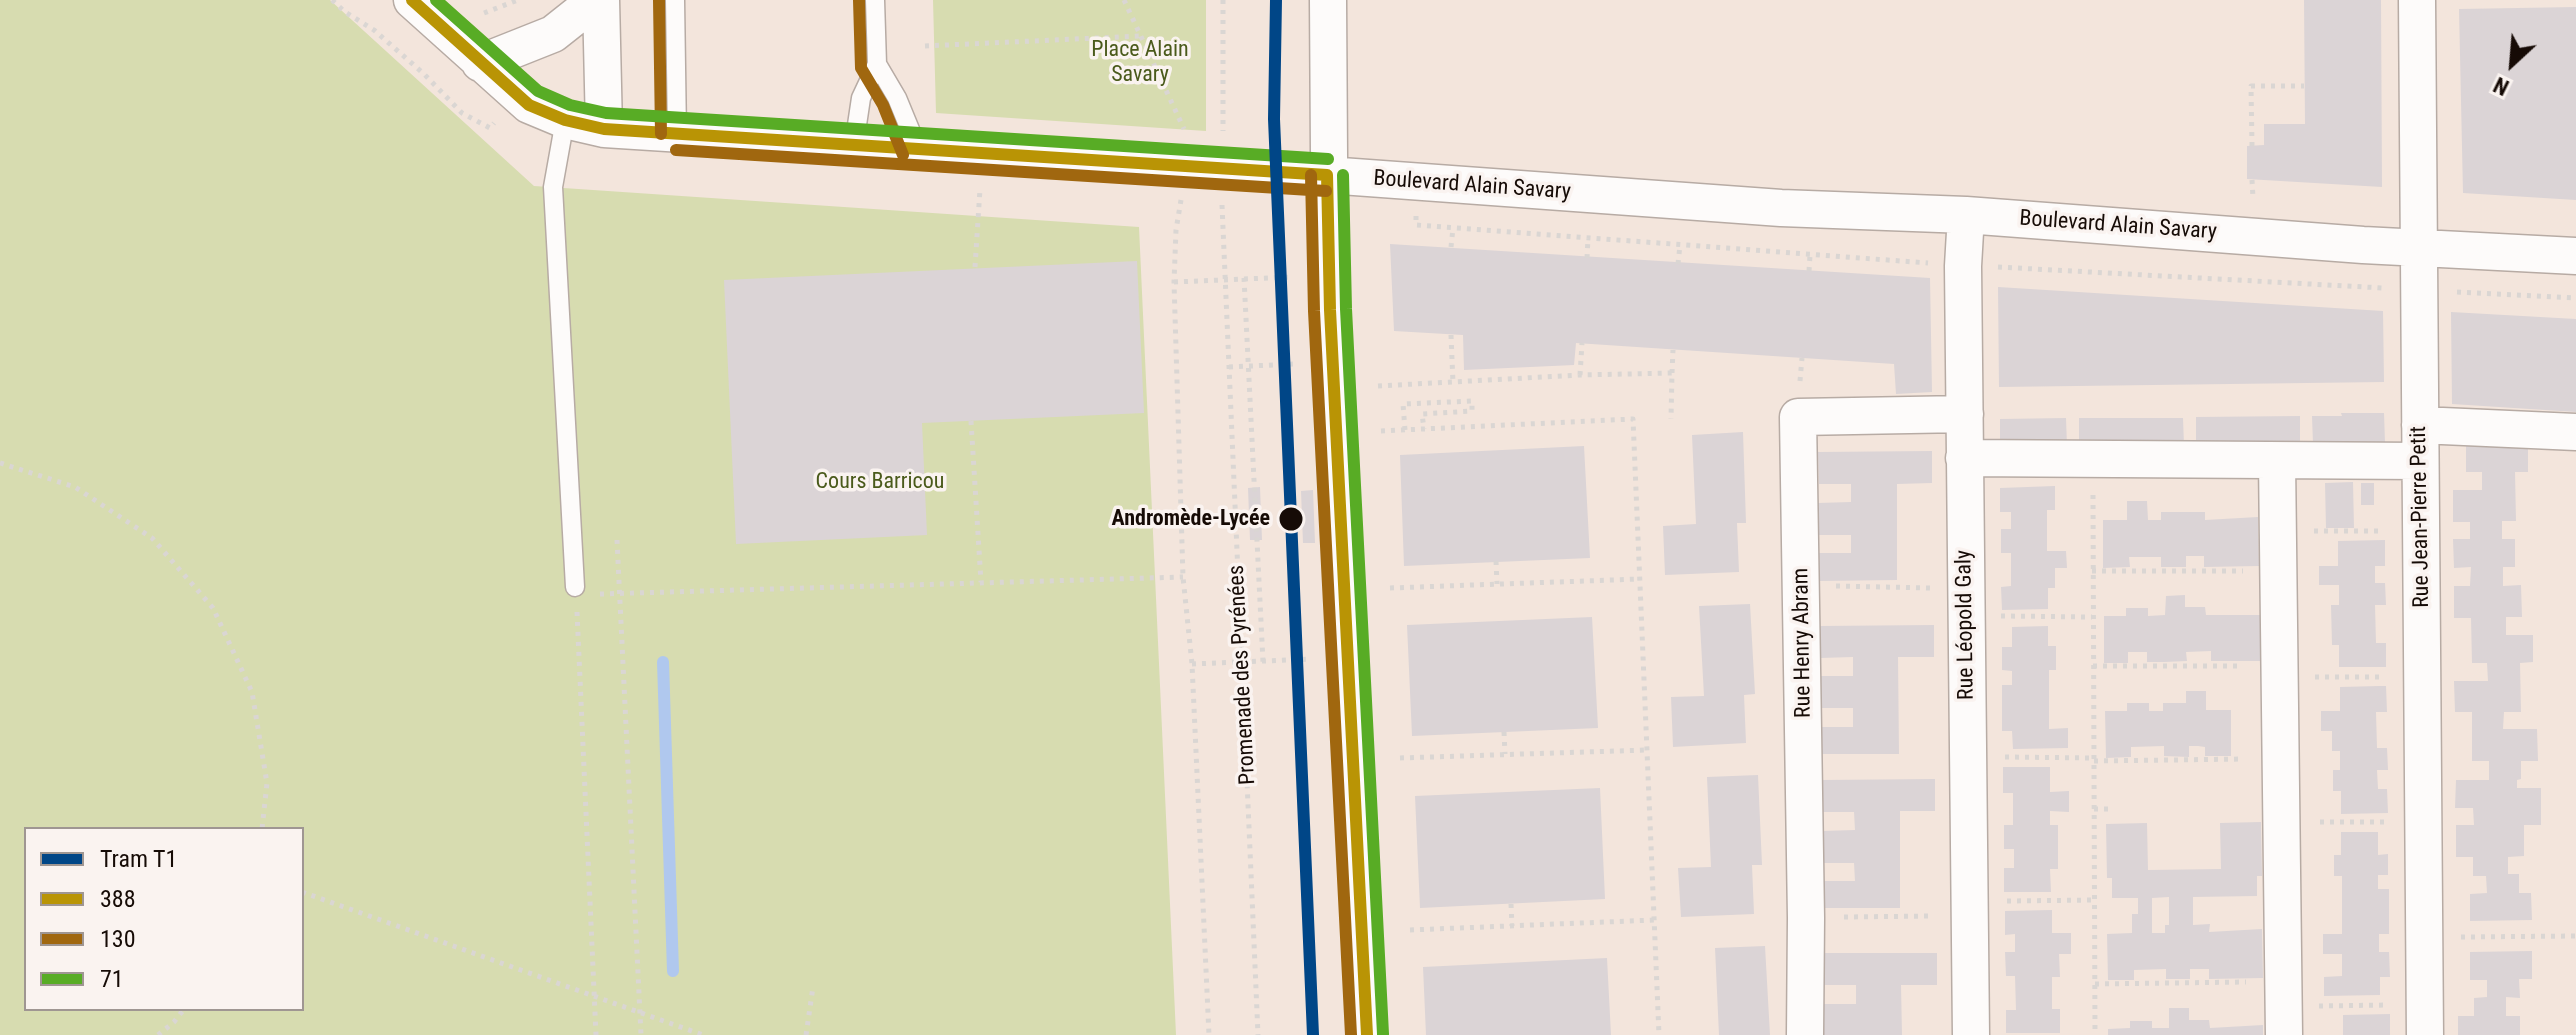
<!DOCTYPE html>
<html>
<head>
<meta charset="utf-8">
<style>
  body { margin:0 }
  #map { position:relative; width:2576px; height:1035px; overflow:hidden; background:#f3e5dc; font-family:"Roboto Condensed",sans-serif }
  canvas { display:block }
  .legend { position:absolute; left:24px; top:827px; width:280px; height:184px; box-sizing:border-box; background:#faf3f0; border:2px solid #9f9692; margin:0; padding:10px 14px; list-style:none; font-size:24px; color:#160b06 }
  .legend li { display:flex; align-items:center; gap:16px; height:40px }
  .legend b { width:40px; border:2px solid #9f9692 }
  .north { position:absolute; left:2472px; top:24px; width:80px; height:80px; -webkit-text-stroke:6px #faf3f0; paint-order:stroke; rotate:206deg; font-size:22px; font-weight:700; line-height:32px; text-align:center; color:#160b06 }
  .north::after { content:''; display:block; margin:auto; width:28px; height:36px; background:#160b06; clip-path:polygon(50% 0,100% 100%,50% 72%,0 100%) }
</style>
</head>
<body>
<div id="map">
<canvas width="2576" height="1035"></canvas>
<ul class="legend">
<li><b style="height:10px;background:#004687"></b>Tram T1</li>
<li><b style="height:10px;background:#b99405"></b>388</li>
<li><b style="height:10px;background:#a0670f"></b>130</li>
<li><b style="height:10px;background:#58ac25"></b>71</li>
</ul>
<div class="north">N</div>
</div>
<script>
const ctx = document.querySelector('canvas').getContext('2d');
ctx.lineJoin = 'round';
function fill(path, color) { ctx.fillStyle = color; ctx.fill(path, 'evenodd'); }
const shape = rows => new Path2D(rows.map(r => 'M' + r).join(''));
function stroke(path, color, width, dash) { ctx.strokeStyle = color; ctx.lineWidth = width; ctx.lineCap = dash ? 'butt' : 'round'; ctx.setLineDash(dash || []); ctx.stroke(path); }
function drawText(font, color, halo, rows, align = 'center') {
  ctx.font = font + ' "Roboto Condensed",sans-serif'; ctx.lineWidth = 7; ctx.setLineDash([]); ctx.textBaseline = 'middle'; ctx.strokeStyle = halo; ctx.fillStyle = color; for (const [text, x, y, turn = 0] of rows) {
    ctx.save(); ctx.translate(x, y); ctx.rotate((+turn || 0) * Math.PI / 180); ctx.textAlign = isNaN(turn) ? turn : align; if (halo) ctx.strokeText(text, 0, 0); ctx.fillText(text, 0, 0); ctx.restore();
  }
}
const green = shape([
  [0,0,330,0,534,186,1139,227,1176,1035,0,1035],
  [26,829,302,829,302,1009,26,1009],
  [933,0,1206,0,1206,131,936,113]
]);
const stream = shape([
  [663,662,673,971]
]);
const building = shape([
  [2304,0,2381,0,2382,187,2247,179,2247,146,2264,145,2264,124,2305,124],
  [2576,7,2576,200,2463,193,2459,9],
  [1390,244,1930,278,1932,392,1896,394,1894,364,1576,343,1574,365,1464,370,1463,335,1394,331],
  [1137,261,1144,413,922,423,927,535,736,544,724,280],
  [1998,287,2383,311,2384,382,1999,387],
  [2451,312,2576,319,2576,412,2452,404],
  [2341,413,2384,413,2385,443,2313,444,2312,416,2342,416],
  [2300,416,2300,444,2196,445,2196,417],
  [2066,418,2067,446,2000,447,2000,419],
  [2079,418,2183,418,2184,445,2079,446],
  [1743,432,1746,523,1737,523,1739,572,1665,575,1663,526,1696,524,1692,435],
  [2466,440,2528,444,2528,472,2515,472,2516,521,2502,521,2502,539,2515,539,2515,567,2503,567,2503,586,2521,585,2522,617,2506,617,2506,635,2533,635,2533,662,2520,663,2521,712,2504,712,2503,729,2537,729,2538,761,2521,761,2521,779,2517,780,2517,788,2541,788,2541,825,2524,825,2524,856,2508,857,2508,874,2519,874,2519,893,2531,893,2532,920,2470,921,2470,894,2487,893,2486,876,2473,876,2473,857,2456,857,2456,825,2474,825,2473,808,2455,808,2456,780,2489,780,2489,761,2472,761,2472,712,2455,712,2454,681,2488,681,2487,663,2472,663,2471,618,2454,618,2454,586,2470,586,2471,567,2454,568,2453,539,2470,539,2470,522,2453,522,2453,490,2482,490,2482,472,2466,472],
  [1584,446,1590,558,1404,566,1400,455],
  [1932,451,1932,483,1897,484,1897,580,1819,581,1819,553,1851,553,1851,535,1819,535,1818,503,1851,502,1851,484,1819,484,1818,452],
  [2353,482,2354,528,2326,528,2325,483],
  [2361,483,2374,483,2374,505,2361,505],
  [2055,486,2055,510,2047,510,2047,551,2066,551,2067,568,2055,568,2055,588,2048,588,2048,609,2002,610,2001,587,2011,586,2011,553,2001,553,2001,529,2011,529,2011,512,2000,512,2000,488],
  [1260,487,1262,540,1250,540,1248,488],
  [1313,490,1315,543,1303,543,1301,491],
  [2127,501,2147,501,2148,520,2161,520,2161,512,2205,512,2205,520,2258,517,2259,566,2204,567,2204,556,2186,556,2186,567,2161,567,2161,557,2129,557,2130,567,2103,568,2103,520,2127,520],
  [2385,540,2385,566,2375,566,2375,583,2385,583,2386,605,2375,605,2376,643,2386,643,2386,667,2339,667,2339,645,2332,645,2331,605,2339,605,2339,585,2319,585,2319,566,2338,566,2338,541],
  [2185,595,2185,607,2205,607,2206,615,2260,615,2260,661,2211,661,2211,651,2186,652,2187,661,2164,662,2147,662,2147,652,2128,652,2128,663,2104,663,2104,616,2126,616,2126,608,2148,608,2148,616,2165,615,2166,596],
  [1750,604,1755,694,1744,695,1746,743,1673,747,1671,697,1704,696,1699,606],
  [1592,617,1598,728,1412,736,1407,625],
  [1934,625,1934,657,1898,657,1899,754,1821,754,1821,727,1853,727,1853,708,1821,708,1820,676,1853,676,1853,657,1820,658,1820,626],
  [2048,626,2048,646,2056,646,2056,670,2049,670,2049,729,2068,728,2068,748,2013,749,2012,731,2002,731,2002,685,2012,685,2012,671,2002,670,2002,647,2012,647,2012,627],
  [2379,686,2386,686,2387,712,2376,712,2377,748,2387,748,2388,770,2377,770,2378,789,2387,789,2388,813,2341,814,2341,791,2333,791,2333,770,2340,770,2340,751,2332,751,2332,731,2321,731,2321,711,2340,711,2340,687],
  [2186,691,2206,691,2206,710,2231,710,2231,756,2205,756,2205,747,2198,746,2189,746,2189,757,2164,756,2164,746,2131,747,2131,757,2106,758,2105,711,2127,711,2127,703,2149,703,2149,711,2163,711,2163,703,2186,703],
  [2003,767,2050,767,2050,792,2069,791,2069,812,2050,811,2050,825,2058,825,2058,869,2050,869,2051,892,2004,892,2004,868,2014,868,2014,849,2004,849,2004,825,2013,825,2013,793,2003,793],
  [1758,775,1762,865,1752,865,1754,914,1681,917,1678,868,1711,867,1707,777],
  [1935,779,1935,811,1900,811,1900,908,1823,908,1822,881,1855,881,1854,863,1822,863,1822,831,1855,830,1854,812,1822,812,1822,780],
  [1600,788,1605,899,1420,908,1415,796],
  [2261,822,2262,876,2257,876,2257,896,2193,897,2193,925,2210,924,2209,932,2262,929,2263,978,2209,979,2209,969,2190,969,2190,979,2166,979,2166,969,2134,970,2134,980,2108,980,2107,934,2132,933,2132,914,2138,914,2138,898,2112,898,2112,878,2107,878,2106,824,2147,823,2148,870,2221,869,2220,823],
  [2169,897,2169,925,2165,925,2165,933,2152,933,2152,898],
  [2341,832,2378,832,2378,855,2388,854,2388,875,2378,875,2378,889,2389,889,2389,934,2379,934,2379,952,2389,952,2390,977,2380,977,2380,995,2324,996,2324,977,2342,976,2342,954,2323,954,2323,934,2342,934,2342,876,2334,876,2334,855,2341,855],
  [2052,910,2052,933,2071,933,2071,954,2059,954,2060,977,2052,977,2052,1009,2060,1009,2060,1033,2006,1033,2006,1010,2016,1010,2015,976,2006,976,2005,952,2015,952,2015,934,2005,935,2005,911],
  [1765,946,1770,1035,1719,1035,1715,948],
  [2532,951,2532,979,2519,979,2520,998,2506,997,2506,1016,2520,1016,2520,1035,2458,1035,2458,1016,2474,1016,2474,998,2487,997,2487,980,2470,980,2470,952],
  [1823,953,1937,953,1937,985,1901,985,1902,1035,1823,1035,1823,1004,1856,1004,1856,985,1823,985],
  [1607,958,1611,1035,1426,1035,1423,967],
  [2169,1008,2189,1008,2189,1020,2209,1020,2210,1028,2263,1025,2263,1035,2108,1035,2108,1029,2130,1028,2130,1021,2152,1021,2152,1028,2169,1028],
  [2390,1014,2390,1035,2343,1035,2343,1015]
]);
const path = shape([
  [332,0,345,12,374,30,424,74,462,113,490,128,494,123],
  [1124,0,1184,129],
  [1223,0,1223,131],
  [484,13,518,0],
  [925,46,1140,36],
  [2252,146,2251,86,2304,86],
  [2252,180,2253,198],
  [1181,200,1176,230,1174,282,1183,577,1192,664,1209,1035],
  [1222,205,1258,1035],
  [1416,216,1416,225,1928,263],
  [1451,247,1453,228],
  [1587,258,1588,238],
  [1678,264,1680,245],
  [975,267,980,189],
  [1998,267,2383,288],
  [1809,271,1810,255],
  [1244,278,1263,662],
  [1174,282,1292,277],
  [2457,292,2576,298],
  [1451,335,1453,383],
  [1229,367,1294,364],
  [1672,373,1673,350],
  [1580,375,1582,343],
  [1800,381,1802,358],
  [1378,386,1580,375,1672,373,1671,419],
  [971,421,981,582],
  [1405,430,1403,404,1472,401,1472,411,1422,414,1424,429],
  [1381,431,1633,419,1659,1035],
  [0,463,75,487,152,538,213,608,252,692,267,783,262,829],
  [2093,495,2095,1035],
  [2314,531,2384,531],
  [617,540,641,1035],
  [1496,561,1497,584],
  [2092,571,2243,571],
  [1836,586,1930,588],
  [1390,588,1640,579],
  [600,594,1183,577],
  [577,612,596,1035],
  [2001,616,2092,617],
  [1192,664,1311,659],
  [2093,666,2242,666],
  [2315,677,2385,677],
  [1504,732,1505,754],
  [2005,757,2093,758],
  [1400,758,1647,750],
  [2094,761,2244,759],
  [2094,809,2109,809],
  [2320,822,2386,822],
  [302,892,703,1035],
  [2007,901,2094,900],
  [1511,904,1512,926],
  [1844,917,1934,916],
  [1410,930,1654,920],
  [2461,937,2576,936],
  [2095,984,2246,982],
  [2319,1006,2389,1005],
  [158,1035,174,1022,184,1009],
  [806,1035,813,987]
]);
const lane = shape([
  [675,0,677,134],
  [877,64,897,98,918,149],
  [565,120,553,187,575,587],
  [854,145,861,98,877,64,875,0]
]);
const street = shape([
  [412,0,529,105,565,120,604,129,1327,175,1781,208,1966,215,2363,245,2576,256],
  [601,0,604,129],
  [1328,0,1330,310,1367,1035],
  [2417,0,2425,1035],
  [480,63,553,34,596,0],
  [1966,215,1963,266,1971,1035],
  [2420,425,2576,432],
  [1964,458,2420,461],
  [2277,461,2284,1035],
  [1805,1035,1806,918,1798,417,1965,414]
]);
const bus1 = shape([
  [412,0,529,105,565,120,604,129,1327,175],
  [1327,175,1330,310,1367,1035]
]);
const bus2 = shape([
  [659,0,661,134],
  [859,0,861,68,883,105,903,155],
  [676,150,1326,191],
  [1311,175,1314,311,1351,1035]
]);
const bus3 = shape([
  [436,0,538,91,570,105,606,113,1328,159],
  [1343,175,1346,309,1383,1034]
]);
const tram1 = shape([
  [1276,0,1274,119,1313,1035]
]);
const markers = [
  [1291,519,13,"#160b06"]
];
const parkNames = [
  ["Place Alain",1140,50],
  ["Savary",1140,75],
  ["Cours Barricou",880,482]
];
const streetNames = [
  ["Boulevard Alain Savary",1472,186,4],
  ["Boulevard Alain Savary",2118,226,4],
  ["Rue Jean-Pierre Petit",2421,517,-91],
  ["Rue Léopold Galy",1966,625,-91],
  ["Rue Henry Abram",1803,643,-91],
  ["Promenade des Pyrénées",1243,675,-93]
];
const stopNames = [
  ["Andromède-Lycée",1270,519]
];
fill(green, '#d7dcb0');
stroke(stream, '#b0c8ee', 12);
fill(building, '#dbd4d6');
stroke(lane, '#b7aba4', 21);
stroke(street, '#b7aba4', 39);
stroke(path, '#dad6d3', 5, [4, 6]);
stroke(lane, '#fdfbfa', 18);
stroke(street, '#fdfbfa', 36);
stroke(bus1, '#b99405', 12);
stroke(bus2, '#a0670f', 12);
stroke(bus3, '#58ac25', 12);
stroke(tram1, '#004687', 12);
for (const [x, y, r, color] of markers) { const dot = new Path2D(); dot.arc(x, y, r, 0, 2 * Math.PI); ctx.fillStyle = color; ctx.fill(dot); stroke(dot, '#faf3f0', 3); }
drawText('22px', '#4a5a1b', '#faf3f0', parkNames);
drawText('22px', '#160b06', '#faf3f0', streetNames);
drawText('bold 22px', '#160b06', '#faf3f0', stopNames, 'right');
</script>
</body>
</html>
